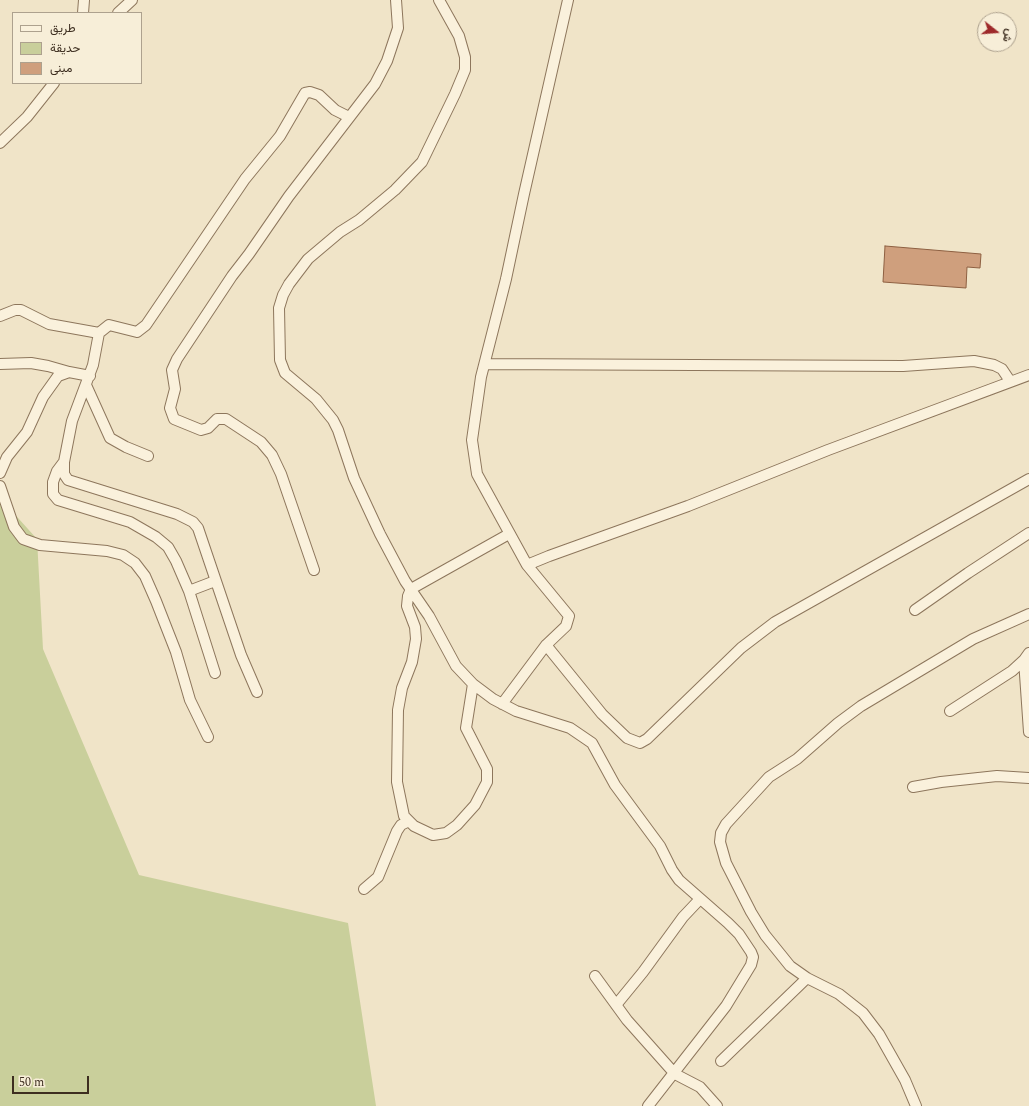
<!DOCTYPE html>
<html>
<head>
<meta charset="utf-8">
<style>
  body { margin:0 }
  #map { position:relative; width:1029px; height:1106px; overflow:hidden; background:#f0e4c8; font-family:Spectral,Vazirmatn,serif }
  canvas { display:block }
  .legend { position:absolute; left:12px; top:12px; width:130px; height:72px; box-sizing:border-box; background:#f7eed8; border:1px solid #ada18e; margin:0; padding:5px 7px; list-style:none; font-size:12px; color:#3d2e20 }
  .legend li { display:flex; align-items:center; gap:8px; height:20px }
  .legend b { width:20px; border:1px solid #ada18e }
  .north { position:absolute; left:977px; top:12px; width:40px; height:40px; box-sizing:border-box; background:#f7eed8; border:1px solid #ada18e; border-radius:50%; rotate:107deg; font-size:11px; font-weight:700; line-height:16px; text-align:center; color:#3d2e20 }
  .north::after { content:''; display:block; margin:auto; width:14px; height:18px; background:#9e2a2b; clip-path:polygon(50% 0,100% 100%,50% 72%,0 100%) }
  .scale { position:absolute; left:12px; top:1076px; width:77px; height:18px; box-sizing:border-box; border:2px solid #3d2e20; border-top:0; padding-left:5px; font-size:12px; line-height:14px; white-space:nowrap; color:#3d2e20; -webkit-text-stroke:3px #f7eed8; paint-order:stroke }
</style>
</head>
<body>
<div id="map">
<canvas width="1029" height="1106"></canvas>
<ul class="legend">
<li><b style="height:5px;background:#faf1dc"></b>طريق</li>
<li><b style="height:11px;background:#c9cf9b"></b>حديقة</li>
<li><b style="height:11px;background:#cf9f7d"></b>مبنى</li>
</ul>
<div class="north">ش</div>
<div class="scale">50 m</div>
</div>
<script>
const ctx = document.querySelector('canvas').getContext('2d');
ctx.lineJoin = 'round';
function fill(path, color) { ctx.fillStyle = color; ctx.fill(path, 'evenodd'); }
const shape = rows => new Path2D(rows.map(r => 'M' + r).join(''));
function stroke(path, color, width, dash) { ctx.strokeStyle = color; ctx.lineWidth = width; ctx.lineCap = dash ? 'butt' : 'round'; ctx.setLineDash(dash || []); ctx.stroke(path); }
const green = shape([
  [0,498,37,539,43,649,139,875,348,923,376,1106,0,1106]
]);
const building = shape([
  [885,246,981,254,980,268,967,267,966,288,883,282,885,246]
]);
const street = shape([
  [439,0,459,36,465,57,465,70,455,94,422,162,395,190,359,220,340,232,308,259,289,284,283,295,279,308,280,360,285,373,316,399,333,420,338,430,354,478,380,534,405,581,429,616,456,666,473,684,493,699,516,711,570,728,592,743,615,785,660,846,672,870,679,880,728,923,739,934,751,952,753,957,751,965,726,1006,648,1106],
  [568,0,524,194,506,279,481,377,472,440,477,474,527,565,549,556,688,506,828,450,1029,375],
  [83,13,84,0],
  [118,13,132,0],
  [0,143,27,117,54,83],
  [0,316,15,310,21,310,49,324,99,333],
  [0,364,31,363,48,366,69,372],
  [485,364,903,366,974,361,994,365,1002,369,1010,381],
  [86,385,110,438,126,447,148,456],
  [63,463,57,471,53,482,53,494,58,500,130,522,156,537,168,547,176,561,189,591,215,673],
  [0,473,7,457,27,432,43,397,58,376,69,372,90,376],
  [0,486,14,527,23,539,40,545,107,551,123,555,135,563,145,576,156,601,176,652,190,700,208,737],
  [314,570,281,474,272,455,261,442,226,419,217,419,208,428,201,430,174,419,170,408,175,389,172,370,177,359,232,276,249,254,289,196,375,84,387,61,398,28,396,0],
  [189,591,215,581],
  [915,610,968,573,1029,533],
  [546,645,602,714,627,738,640,743,647,739,741,648,775,622,1029,479],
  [1024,660,1029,732],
  [473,684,466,728,487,769,487,782,475,805,457,825,446,833,433,835,414,826,404,816,397,782,398,710,402,688,412,662,416,639,415,627,407,606,408,596,411,589,509,534],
  [257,692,241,655,198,528,193,522,177,514,68,480,64,474,64,462,72,421,93,365,99,333,109,325,137,332,146,325,245,179,280,136,305,93,310,92,319,95,335,110,349,117],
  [502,704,546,645,566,626,569,616,527,565],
  [950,711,1012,671,1024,660,1029,653],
  [913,787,941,782,997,776,1029,778],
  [364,889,378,877,397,831,401,825,409,821],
  [595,976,627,1020,675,1074,700,1087,717,1106],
  [616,1005,643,972,683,917,700,899],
  [721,1061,807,978],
  [916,1106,905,1080,879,1034,863,1013,839,994,807,978,790,966,765,935,751,912,726,863,720,842,721,833,726,824,769,777,797,759,838,723,861,706,973,639,1029,614]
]);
fill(green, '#c9cf9b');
fill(building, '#cf9f7d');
stroke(building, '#8d5f41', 1);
stroke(street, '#8d765c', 12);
stroke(street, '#faf1dc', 10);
</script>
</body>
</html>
